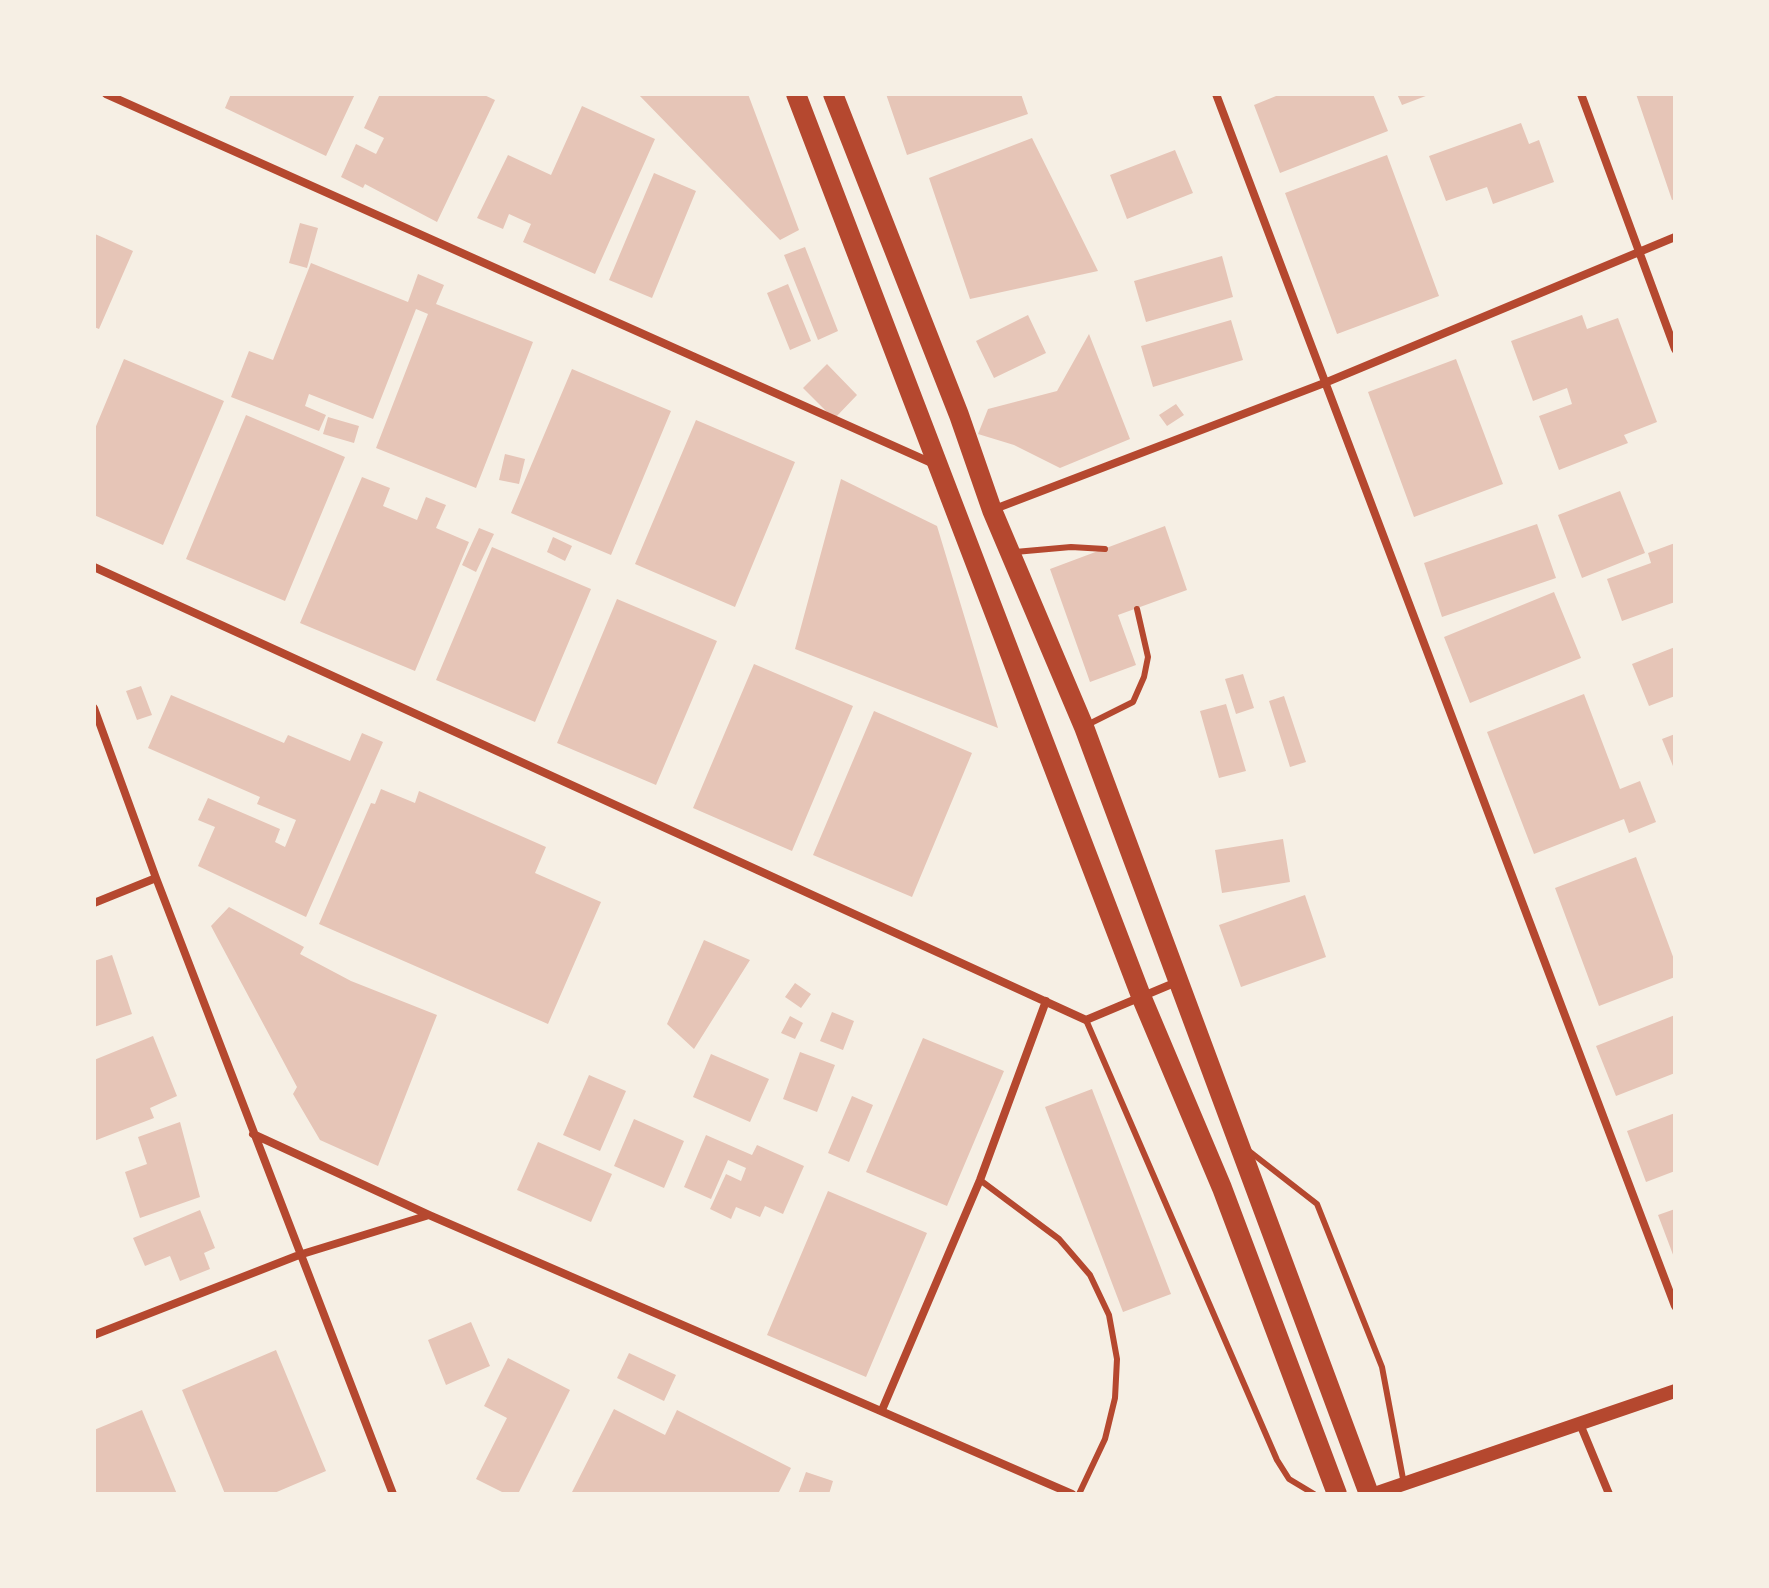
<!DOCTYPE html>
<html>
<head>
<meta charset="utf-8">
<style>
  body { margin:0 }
  #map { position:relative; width:1769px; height:1588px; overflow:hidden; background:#f6efe4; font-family:"Crimson Pro",serif }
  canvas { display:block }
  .frame { position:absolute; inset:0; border:96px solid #f6efe4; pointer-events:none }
</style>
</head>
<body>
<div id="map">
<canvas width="1769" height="1588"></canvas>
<div class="frame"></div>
</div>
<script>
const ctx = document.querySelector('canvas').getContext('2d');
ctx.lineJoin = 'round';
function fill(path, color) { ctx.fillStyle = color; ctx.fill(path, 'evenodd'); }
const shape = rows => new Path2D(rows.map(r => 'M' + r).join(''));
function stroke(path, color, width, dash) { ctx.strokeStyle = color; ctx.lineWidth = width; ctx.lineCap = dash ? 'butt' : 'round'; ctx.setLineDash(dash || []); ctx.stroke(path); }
const building = shape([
  [231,94,355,94,326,156,225,108],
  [380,94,482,94,495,100,437,222,365,184,363,188,341,177,356,144,376,154,384,138,364,128],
  [638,94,748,94,799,230,780,240],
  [886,94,1021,94,1028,114,907,155],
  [1281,94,1373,94,1388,131,1280,173,1254,105],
  [1397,94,1431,94,1402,105],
  [1636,94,1675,94,1675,199,1672,200],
  [582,106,655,139,595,274,523,242,531,224,509,214,503,229,477,218,508,155,551,175],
  [1521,123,1529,144,1539,140,1554,182,1493,204,1487,187,1446,201,1429,156],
  [1032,138,1098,271,970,299,929,178],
  [1175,150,1193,193,1127,219,1110,175],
  [1387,155,1439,296,1337,334,1285,193],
  [654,173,696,191,652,298,609,280],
  [300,223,318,228,307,268,289,263],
  [95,234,133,251,99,329,94,327],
  [805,247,838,331,818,340,784,255],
  [1222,256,1233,297,1146,322,1134,281],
  [311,263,408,302,418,274,444,285,436,304,533,342,476,488,376,448,428,314,416,309,373,419,309,394,305,406,326,415,319,431,231,397,249,351,273,360],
  [788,284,811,341,790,350,767,293],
  [1028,315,1046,353,994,378,976,341],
  [1582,315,1587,329,1618,318,1657,422,1624,435,1628,443,1559,470,1539,416,1572,404,1567,388,1533,401,1511,341],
  [1231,320,1243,360,1153,387,1141,346],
  [1089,334,1130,439,1060,468,1014,445,978,434,988,409,1057,391],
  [124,359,224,401,163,545,94,515,94,431],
  [1456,359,1503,484,1414,517,1368,392],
  [827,364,857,395,834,419,803,388],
  [572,369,671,411,611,555,511,513],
  [1176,404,1184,415,1167,426,1159,415],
  [246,415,345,457,285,601,186,559],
  [328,417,359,426,354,443,323,434],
  [696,420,795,462,735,607,635,564],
  [505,454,525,459,519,484,499,480],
  [362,477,390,488,383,506,417,520,426,497,446,505,436,528,469,542,415,671,300,623],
  [841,479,937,526,998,728,795,649],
  [1620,491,1645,553,1582,578,1558,515],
  [1537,524,1556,578,1442,617,1424,563],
  [1165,526,1187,590,1118,615,1136,665,1090,682,1050,569],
  [479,528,494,534,476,572,462,565],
  [553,537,572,546,565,561,547,552],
  [1675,543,1675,602,1622,621,1607,579,1651,563,1648,553],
  [492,547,591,589,535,722,436,680],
  [1554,592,1581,658,1470,703,1444,637],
  [617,599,717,641,656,785,557,743],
  [1675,647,1675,696,1649,706,1632,664],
  [754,664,853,706,792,851,693,808],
  [1243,674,1254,708,1236,714,1225,679],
  [141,686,152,715,137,720,126,691],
  [1584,694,1620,789,1640,781,1656,822,1629,833,1624,819,1534,854,1487,732],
  [171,695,284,743,288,735,350,761,362,733,383,742,306,917,198,866,215,827,198,820,208,798,280,829,275,842,285,847,296,820,257,804,260,797,148,748],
  [1284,696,1306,762,1290,767,1269,701],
  [1226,704,1246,771,1219,778,1200,711],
  [874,711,972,753,912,897,813,855],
  [1675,734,1675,771,1662,739],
  [381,789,415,803,419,791,546,847,535,873,601,902,548,1024,319,924,371,803,375,804],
  [1283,839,1290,882,1222,893,1215,850],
  [1636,857,1675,962,1675,977,1599,1006,1555,888],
  [1305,895,1326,957,1241,987,1219,925],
  [229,907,304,947,300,954,351,981,437,1015,378,1166,320,1140,293,1094,297,1087,211,926],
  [704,940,750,960,694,1049,667,1024],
  [112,955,132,1014,94,1027,94,961],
  [795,983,811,994,801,1008,785,997],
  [832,1012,854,1021,843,1050,820,1041],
  [1675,1015,1675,1073,1616,1096,1596,1046],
  [790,1016,803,1023,795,1039,781,1033],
  [153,1036,177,1096,150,1108,154,1118,94,1141,94,1060],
  [923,1038,1004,1071,947,1206,866,1172],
  [800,1052,835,1065,817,1112,783,1099],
  [711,1054,769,1079,750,1122,693,1097],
  [589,1075,626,1091,600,1151,563,1135],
  [1092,1089,1171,1294,1123,1312,1045,1107],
  [852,1096,873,1105,849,1162,828,1153],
  [1675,1113,1675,1171,1646,1182,1627,1131],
  [634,1119,684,1141,664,1188,614,1166],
  [180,1122,200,1197,140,1218,125,1172,147,1164,138,1137],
  [706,1135,752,1155,757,1145,804,1166,783,1214,765,1206,760,1217,736,1207,731,1219,710,1209,726,1174,741,1181,746,1168,728,1160,711,1199,684,1187],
  [538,1142,612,1174,591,1222,517,1190],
  [828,1191,927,1233,866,1377,767,1335],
  [1675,1209,1675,1260,1658,1215],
  [200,1210,215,1248,204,1253,210,1269,180,1281,170,1256,145,1266,133,1238],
  [471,1322,490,1366,446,1385,428,1340],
  [276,1350,326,1471,272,1494,225,1494,182,1390],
  [629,1353,676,1375,664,1401,617,1378],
  [508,1358,570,1390,518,1494,506,1494,476,1479,507,1418,484,1406],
  [614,1409,665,1435,677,1410,791,1468,778,1494,571,1494],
  [142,1410,177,1494,94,1494,94,1430],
  [806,1472,833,1481,829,1494,798,1494]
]);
const service = shape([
  [1015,552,1071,547,1105,549],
  [1087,725,1133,702,1144,677,1148,657,1137,609],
  [1086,1020,1277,1460,1289,1479,1314,1494],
  [1249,1151,1317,1204,1382,1367,1404,1484],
  [980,1180,1059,1239,1090,1275,1109,1315,1117,1359,1115,1398,1105,1439,1079,1494]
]);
const minor = shape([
  [106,94,934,464],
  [1216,94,1675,1306],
  [1581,94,1675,349],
  [992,510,1327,382,1675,237],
  [94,567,1086,1020,1179,981],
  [94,708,156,878,393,1494],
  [94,903,156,878],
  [253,1134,429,1215],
  [94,1335,299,1255,429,1215,1072,1494],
  [882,1410,980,1180,1046,1001],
  [1580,1424,1609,1494]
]);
const tertiary = shape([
  [1374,1494,1675,1391]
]);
const primary = shape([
  [796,94,1141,996,1222,1188,1337,1494],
  [833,94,959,415,992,510,1084,727,1369,1494]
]);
fill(building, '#e6c5b7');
stroke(service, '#b5482f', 6);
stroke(minor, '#b5482f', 8);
stroke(tertiary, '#b5482f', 14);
stroke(primary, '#b5482f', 20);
</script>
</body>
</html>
